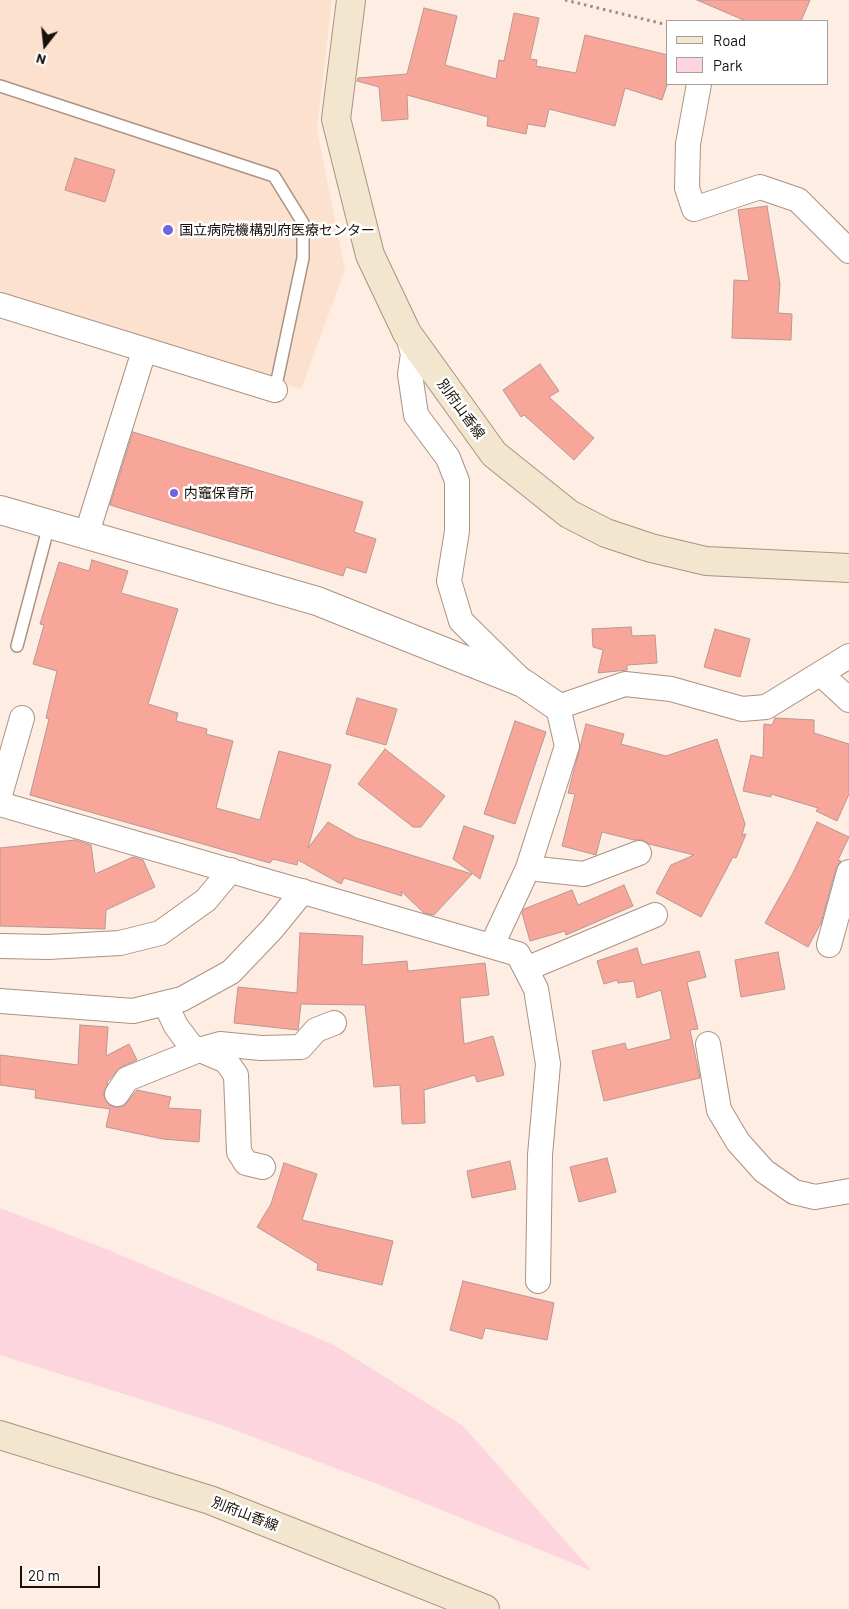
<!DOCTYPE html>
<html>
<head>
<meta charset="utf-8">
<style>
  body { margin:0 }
  #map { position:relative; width:849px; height:1609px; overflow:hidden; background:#fdede2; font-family:Barlow,sans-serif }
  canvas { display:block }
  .legend { position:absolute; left:666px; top:20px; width:162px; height:65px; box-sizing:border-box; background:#fff; border:1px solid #a39f9d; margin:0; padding:6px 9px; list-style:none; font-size:15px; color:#19100a }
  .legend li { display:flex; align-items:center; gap:10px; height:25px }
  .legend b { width:25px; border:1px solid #a39f9d }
  .north { position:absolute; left:20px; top:20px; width:50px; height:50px; -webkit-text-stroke:4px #fff; paint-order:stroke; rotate:196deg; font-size:14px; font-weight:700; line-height:20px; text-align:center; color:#19100a }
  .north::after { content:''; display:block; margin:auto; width:18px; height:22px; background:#19100a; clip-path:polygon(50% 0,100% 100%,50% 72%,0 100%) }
  .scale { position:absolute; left:20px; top:1566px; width:80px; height:22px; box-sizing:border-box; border:2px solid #19100a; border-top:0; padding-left:6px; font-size:15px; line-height:18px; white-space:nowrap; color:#19100a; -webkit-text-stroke:4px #fff; paint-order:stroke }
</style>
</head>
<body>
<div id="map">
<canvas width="849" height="1609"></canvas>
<ul class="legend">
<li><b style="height:6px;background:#f2e6ce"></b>Road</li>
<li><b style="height:14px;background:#fcd5de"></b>Park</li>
</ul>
<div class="north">N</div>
<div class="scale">20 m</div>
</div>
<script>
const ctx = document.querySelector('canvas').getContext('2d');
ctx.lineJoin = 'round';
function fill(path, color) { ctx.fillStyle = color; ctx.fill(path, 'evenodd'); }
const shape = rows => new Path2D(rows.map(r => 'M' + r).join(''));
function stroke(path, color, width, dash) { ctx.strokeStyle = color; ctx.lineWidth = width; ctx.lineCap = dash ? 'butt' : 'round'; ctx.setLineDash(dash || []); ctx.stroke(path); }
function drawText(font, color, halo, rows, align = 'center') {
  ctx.font = font + ' Barlow,"Noto Sans JP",sans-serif'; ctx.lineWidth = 5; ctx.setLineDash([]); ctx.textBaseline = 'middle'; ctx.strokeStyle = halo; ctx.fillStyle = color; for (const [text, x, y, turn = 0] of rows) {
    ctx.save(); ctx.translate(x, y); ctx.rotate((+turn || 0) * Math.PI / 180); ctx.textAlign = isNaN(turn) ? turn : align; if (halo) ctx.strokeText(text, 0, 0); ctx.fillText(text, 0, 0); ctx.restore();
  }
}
const built = shape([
  [0,0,332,0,317,130,345,270,301,389,0,292]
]);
const green = shape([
  [0,1208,106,1249,334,1345,463,1426,592,1571,380,1485,216,1423,0,1355]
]);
const building = shape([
  [697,0,810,0,801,21,746,21,697,0],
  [424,8,457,16,445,65,496,79,499,60,504,61,514,13,539,18,530,59,537,60,536,66,576,73,585,35,668,55,668,82,662,100,625,88,615,126,549,109,545,127,528,124,526,134,487,126,488,117,407,95,408,119,382,121,379,87,357,81,358,78,407,74,424,8],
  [75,158,115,170,105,202,65,190,75,158],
  [767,206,780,284,778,313,792,314,791,340,732,338,734,280,749,281,738,210,767,206],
  [540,364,559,391,549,397,594,438,574,460,524,415,521,417,503,390,540,364],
  [133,432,363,502,354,532,376,539,366,573,346,567,343,576,110,505,133,432],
  [92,560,128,571,121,593,178,609,148,704,178,713,176,721,207,729,206,734,233,741,216,808,260,820,279,751,331,765,308,848,328,822,356,838,472,874,434,915,424,913,401,891,402,896,344,878,341,884,298,860,297,865,273,859,270,863,30,795,49,719,46,718,57,671,33,664,44,625,40,624,59,562,89,571,92,560],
  [631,627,632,636,655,635,657,663,627,665,627,670,598,673,603,650,593,647,592,629,631,627],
  [715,629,750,639,740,677,704,667,715,629],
  [357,698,397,709,386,745,346,734,357,698],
  [775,718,814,720,814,733,849,744,849,794,837,821,816,811,818,808,771,794,771,797,743,791,751,755,763,758,764,724,772,725,775,718],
  [515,721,546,732,515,824,484,814,515,721],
  [586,724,624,734,621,744,666,756,717,739,745,824,742,835,746,834,736,858,733,857,701,917,656,893,671,865,694,855,649,844,642,840,634,840,602,832,596,855,562,846,575,794,568,793,586,724],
  [385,749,445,796,421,827,413,827,358,784,385,749],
  [817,822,849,837,838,860,841,861,836,868,821,923,808,947,765,923,793,873,817,822],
  [464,826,494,836,480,879,453,859,464,826],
  [75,840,91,845,95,874,133,857,143,860,155,887,106,910,105,929,0,926,0,848,75,840],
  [624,885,633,906,566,935,565,931,530,941,522,913,524,909,572,890,578,905,624,885],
  [300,933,363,936,362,965,407,961,408,971,485,963,489,995,460,998,464,1044,493,1036,504,1075,477,1082,475,1075,424,1090,425,1123,402,1124,400,1085,374,1087,365,1005,301,1004,298,1030,234,1023,238,987,297,993,300,933],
  [637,948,642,965,699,951,706,977,687,982,698,1029,690,1030,700,1078,604,1101,592,1051,625,1043,627,1050,671,1039,661,990,637,998,634,981,618,983,617,980,604,984,597,961,637,948],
  [778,952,785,989,741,997,735,960,778,952],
  [80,1025,108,1027,106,1056,129,1044,137,1060,121,1067,106,1083,108,1083,103,1094,109,1105,117,1108,124,1106,137,1090,171,1097,168,1108,201,1110,199,1142,163,1139,106,1127,110,1109,35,1098,36,1090,0,1085,0,1055,78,1065,80,1025],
  [607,1158,616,1192,579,1202,570,1167,607,1158],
  [510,1161,516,1189,472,1198,467,1171,510,1161],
  [284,1163,317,1174,302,1220,393,1241,382,1285,317,1270,318,1264,257,1227,271,1204,284,1163],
  [463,1281,554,1303,547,1340,485,1328,482,1339,450,1330,463,1281]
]);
const path = shape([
  [565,0,668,25]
]);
const service = shape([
  [0,86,274,176,303,223,303,258,275,390],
  [17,646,49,525]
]);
const minor = shape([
  [699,84,688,144,687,188,694,209,760,187,798,200,849,251],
  [0,305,275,390],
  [407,333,413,354,410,374,416,415,448,458,457,481,457,531,449,581,461,621,521,680],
  [86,536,144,351],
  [821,674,849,700],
  [0,795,22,718],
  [0,804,518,954,536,989,548,1064,540,1155,538,1281],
  [528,868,584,874,639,853],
  [492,945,528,868,567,746,558,707,625,684,671,689,742,709,766,707,849,656],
  [829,945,849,872],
  [0,946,48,947,120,943,160,933,206,900,231,870],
  [526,969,655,915],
  [0,1001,133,1011,182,999,231,972,272,929,303,891],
  [165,1003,176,1026,191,1046,226,1061,236,1075,239,1152,246,1163,263,1167],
  [708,1044,719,1110,738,1142,764,1171,794,1192,815,1197,849,1191],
  [117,1094,127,1079,199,1050,220,1044,261,1048,301,1047,316,1030,334,1023]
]);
const tertiary = shape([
  [0,510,317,601,523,683,558,707]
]);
const secondary = shape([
  [351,0,336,119,370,255,407,333,494,454,569,514,606,533,651,548,706,561,849,568],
  [0,1435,210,1500,485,1609]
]);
const markers = [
  [168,230,6,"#6f65df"],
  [174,493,5,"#6f65df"]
];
const poiNames = [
  ["国立病院機構別府医療センター",179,230],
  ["内竈保育所",184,493]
];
const streetNames = [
  ["別府山香線",461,409,54],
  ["別府山香線",245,1514,21]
];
fill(built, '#fce1cf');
fill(green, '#fcd5de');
fill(building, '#f8a69a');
stroke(building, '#b79893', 1);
stroke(service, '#ab9282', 14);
stroke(minor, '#ab9282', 26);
stroke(tertiary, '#ab9282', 30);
stroke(secondary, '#ab9282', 30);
stroke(path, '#9a8d84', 3, [2.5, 4]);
stroke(service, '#fff', 11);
stroke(minor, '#fff', 24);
stroke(tertiary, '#fff', 28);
stroke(secondary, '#f2e6ce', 28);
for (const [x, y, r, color] of markers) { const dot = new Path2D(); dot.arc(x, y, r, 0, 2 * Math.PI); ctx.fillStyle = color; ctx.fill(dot); stroke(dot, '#fff', 2); }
drawText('14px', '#19100a', '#fff', poiNames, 'left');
drawText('14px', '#19100a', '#fff', streetNames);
</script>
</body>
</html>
